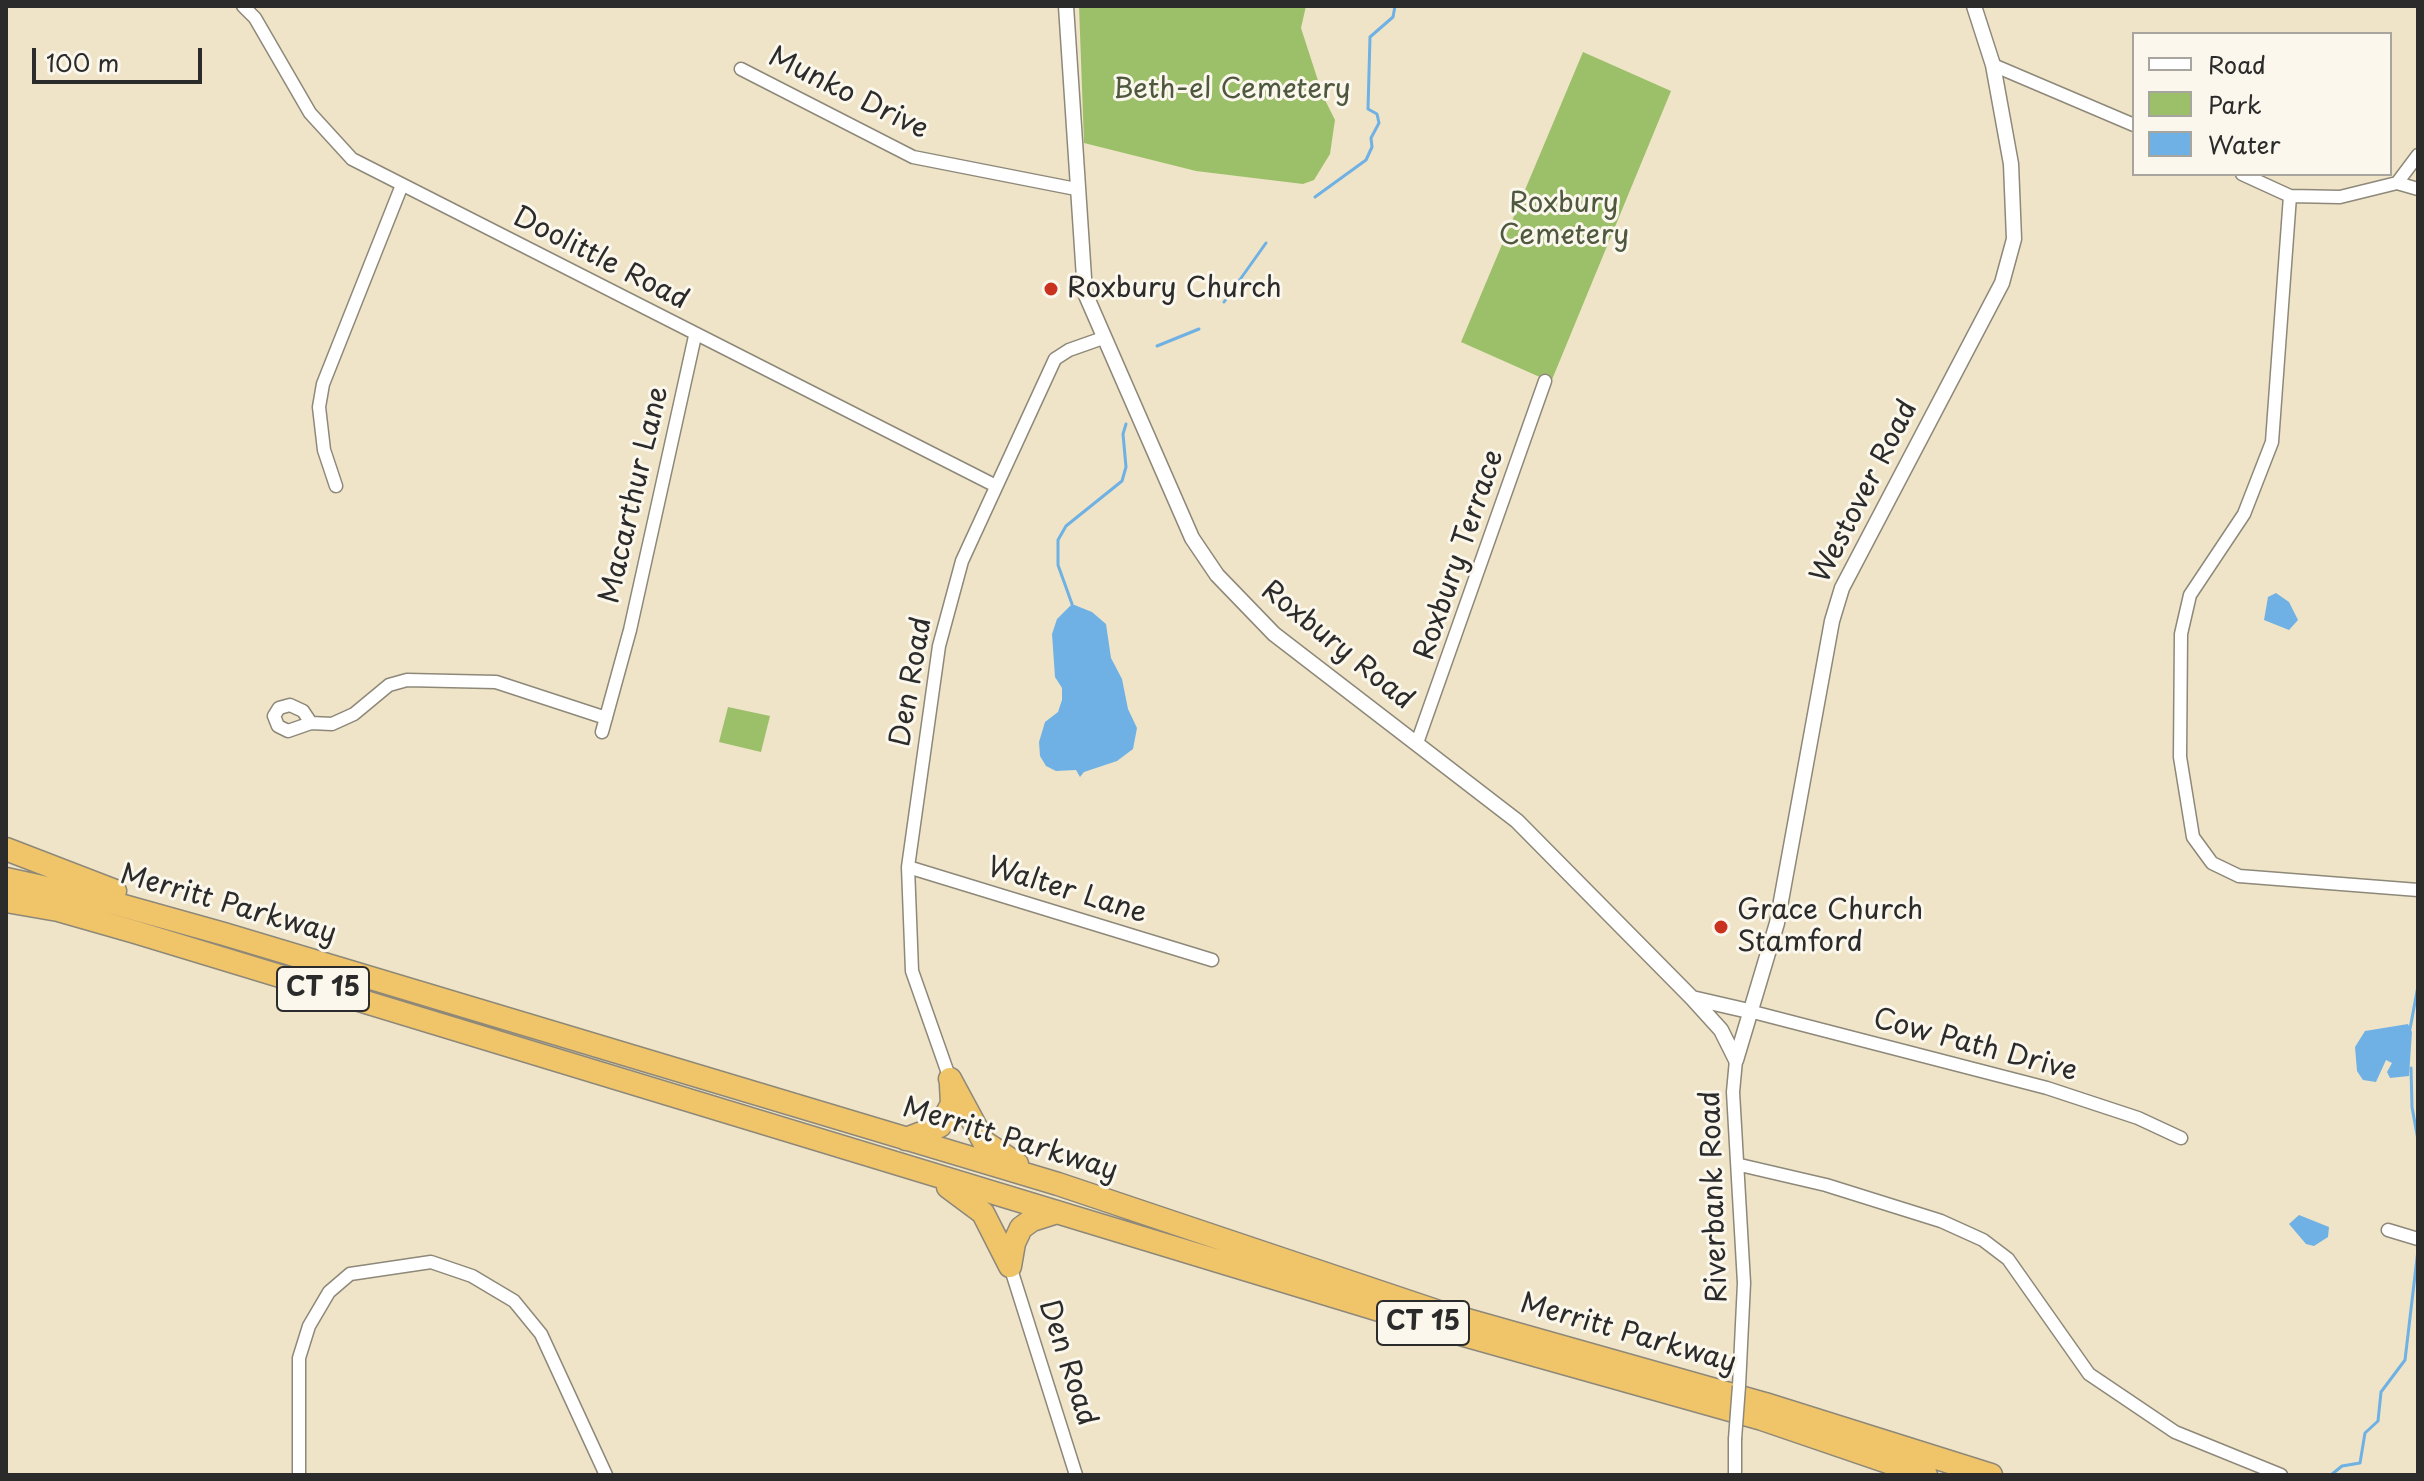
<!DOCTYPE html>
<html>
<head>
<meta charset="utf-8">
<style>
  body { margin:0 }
  #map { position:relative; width:2424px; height:1481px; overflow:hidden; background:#efe4c7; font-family:"Playpen Sans",sans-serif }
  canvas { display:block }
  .frame { position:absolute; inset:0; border:8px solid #2b2b2b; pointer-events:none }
  .legend { position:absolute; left:2132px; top:32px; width:260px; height:144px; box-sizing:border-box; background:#fbf7ec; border:2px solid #a8a59f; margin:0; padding:10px 14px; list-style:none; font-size:24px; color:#2b2b2b }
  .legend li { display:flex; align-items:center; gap:16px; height:40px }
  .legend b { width:40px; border:2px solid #a8a59f }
  .scale { position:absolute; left:32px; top:48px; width:170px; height:36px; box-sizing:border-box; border:4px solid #2b2b2b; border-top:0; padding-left:10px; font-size:24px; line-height:28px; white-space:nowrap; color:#2b2b2b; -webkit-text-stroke:6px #fbf7ec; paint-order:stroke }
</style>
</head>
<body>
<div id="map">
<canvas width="2424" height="1481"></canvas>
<div class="frame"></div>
<ul class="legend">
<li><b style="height:10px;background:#fff"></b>Road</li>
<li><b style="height:22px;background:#9cc06a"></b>Park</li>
<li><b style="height:22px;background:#6fb1e4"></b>Water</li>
</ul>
<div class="scale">100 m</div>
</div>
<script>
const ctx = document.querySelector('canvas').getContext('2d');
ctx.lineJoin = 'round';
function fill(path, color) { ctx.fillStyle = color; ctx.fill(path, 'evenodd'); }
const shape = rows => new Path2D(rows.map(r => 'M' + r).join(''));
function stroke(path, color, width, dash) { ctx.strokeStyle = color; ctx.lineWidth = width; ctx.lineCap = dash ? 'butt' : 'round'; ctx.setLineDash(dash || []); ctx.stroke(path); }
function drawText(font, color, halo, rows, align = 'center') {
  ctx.font = font + ' "Playpen Sans",sans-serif'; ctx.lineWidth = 6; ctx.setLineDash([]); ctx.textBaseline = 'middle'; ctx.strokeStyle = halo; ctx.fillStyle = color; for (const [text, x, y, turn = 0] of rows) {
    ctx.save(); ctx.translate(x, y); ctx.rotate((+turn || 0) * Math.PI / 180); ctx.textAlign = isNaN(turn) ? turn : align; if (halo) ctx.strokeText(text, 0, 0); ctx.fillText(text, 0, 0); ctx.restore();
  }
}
const green = shape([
  [1079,6,1306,6,1301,28,1323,96,1335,120,1330,154,1314,180,1303,184,1196,171,1084,143],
  [1583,52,1671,91,1551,382,1461,342],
  [728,707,770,716,761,752,719,742]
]);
const water = shape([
  [2276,593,2289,602,2298,620,2289,630,2264,620,2268,597],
  [1072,604,1092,612,1106,624,1111,658,1122,679,1128,709,1137,728,1133,749,1117,761,1084,772,1080,777,1076,770,1056,771,1046,766,1040,756,1039,742,1045,722,1058,712,1062,700,1062,688,1055,677,1052,634,1057,619],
  [2408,1024,2412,1032,2409,1076,2390,1078,2387,1072,2392,1063,2386,1060,2376,1082,2363,1080,2357,1071,2355,1047,2365,1031],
  [2299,1215,2329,1227,2328,1237,2314,1246,2306,1244,2289,1224]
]);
const stream = shape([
  [1315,197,1366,160,1372,147,1371,138,1379,123,1377,114,1368,109,1370,37,1393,17,1395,6],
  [1224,302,1266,243],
  [1157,346,1199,329],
  [1072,604,1058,565,1058,540,1066,526,1122,481,1126,467,1123,434,1126,424],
  [2410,1029,2418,986],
  [2411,1068,2412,1107,2418,1140],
  [2331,1475,2342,1466,2360,1463,2365,1433,2378,1421,2381,1392,2405,1360,2418,1250]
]);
const minor = shape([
  [243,6,255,18,310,113,352,159,994,485],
  [1993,65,2134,125],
  [741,69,913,157,1076,189],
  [2242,174,2290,196,2340,197,2397,183,2418,189],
  [2397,183,2418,155],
  [2290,196,2272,442,2244,514,2190,595,2181,634,2180,757,2193,837,2212,863,2239,876,2418,890],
  [336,486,324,450,319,407,323,384,402,185],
  [311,723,303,711,290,705,279,708,274,716,278,726,288,731,311,723,332,724,354,714,389,685,407,680,496,682,606,718],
  [602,732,630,630,695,336],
  [1417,743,1545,381],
  [908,867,1212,960],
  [1753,1012,2047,1088,2138,1118,2181,1138],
  [1736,1060,1733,1092,1744,1283,1739,1386],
  [950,1079,912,971,908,867,939,646,962,561,1055,359,1069,350,1103,338],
  [1740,1165,1826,1185,1941,1221,1983,1240,2008,1259,2089,1374,2175,1432,2281,1475],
  [2388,1230,2418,1239],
  [1010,1266,1076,1475],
  [1735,1439,1735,1475],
  [299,1475,299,1358,309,1326,329,1292,350,1274,431,1262,472,1276,514,1301,541,1334,606,1475]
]);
const tertiary = shape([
  [1066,6,1085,293,1192,538,1217,575,1274,634,1517,821,1692,998,1721,1030,1736,1060],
  [1692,998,1753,1012],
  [1736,1060,1777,923,1832,621,1842,588,2002,283,2014,239,2011,164,1993,65,1974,6]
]);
const motorway = shape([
  [6,849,115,891],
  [6,879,106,901,224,934,1058,1184,1439,1312,1765,1404,1991,1475],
  [6,901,58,910,135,932,1432,1326,1762,1419,1926,1475],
  [950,1079,984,1142,1017,1164],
  [906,1139,940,1126,952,1104,951,1085],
  [948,1187,983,1213,1010,1266],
  [1010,1266,1014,1243,1021,1228,1032,1220,1057,1212]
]);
const minorBridge = shape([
  [1735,1439,1739,1386]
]);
const markers = [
  [1051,289,8,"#c8321e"],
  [1721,927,8,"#c8321e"]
];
const shields = [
  [323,989,92],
  [1423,1323,92]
];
const shieldNames = [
  ["CT 15",323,989],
  ["CT 15",1423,1323]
];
const parkNames = [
  ["Beth-el Cemetery",1232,90],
  ["Roxbury",1564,204],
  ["Cemetery",1564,236]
];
const streetNames = [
  ["Munko Drive",848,94,26],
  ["Doolittle Road",600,259,27],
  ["Westover Road",1865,492,-63],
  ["Macarthur Lane",635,495,-77],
  ["Roxbury Terrace",1460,555,-71],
  ["Roxbury Road",1337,646,39],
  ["Den Road",912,682,-80],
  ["Walter Lane",1067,891,17],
  ["Merritt Parkway",228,905,16],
  ["Cow Path Drive",1975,1046,15],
  ["Merritt Parkway",1010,1140,17],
  ["Riverbank Road",1715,1197,-92],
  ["Merritt Parkway",1628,1334,16],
  ["Den Road",1067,1363,72]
];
const poiNames = [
  ["Roxbury Church",1067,289],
  ["Grace Church",1737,911],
  ["Stamford",1737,943]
];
fill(green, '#9cc06a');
fill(water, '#6fb1e4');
stroke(stream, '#6fb1e4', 3);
stroke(minor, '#8d8879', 15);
stroke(tertiary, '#8d8879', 17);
stroke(motorway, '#8d8879', 25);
stroke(minor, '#fff', 12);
stroke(tertiary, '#fff', 14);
stroke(motorway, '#f0c469', 22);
stroke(minorBridge, '#8d8879', 15, []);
stroke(minorBridge, '#fff', 12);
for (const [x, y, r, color] of markers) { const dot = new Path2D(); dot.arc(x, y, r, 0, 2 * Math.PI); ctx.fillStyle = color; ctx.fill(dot); stroke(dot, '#fbf7ec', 3); }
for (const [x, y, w] of shields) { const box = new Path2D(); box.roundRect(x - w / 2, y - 22, w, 44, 6); ctx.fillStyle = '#fbf7ec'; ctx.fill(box); stroke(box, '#2b2b2b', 2); }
drawText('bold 26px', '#2b2b2b', null, shieldNames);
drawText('28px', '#4d583e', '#fbf7ec', parkNames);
drawText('28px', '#2b2b2b', '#fbf7ec', streetNames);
drawText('28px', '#2b2b2b', '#fbf7ec', poiNames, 'left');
</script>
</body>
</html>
